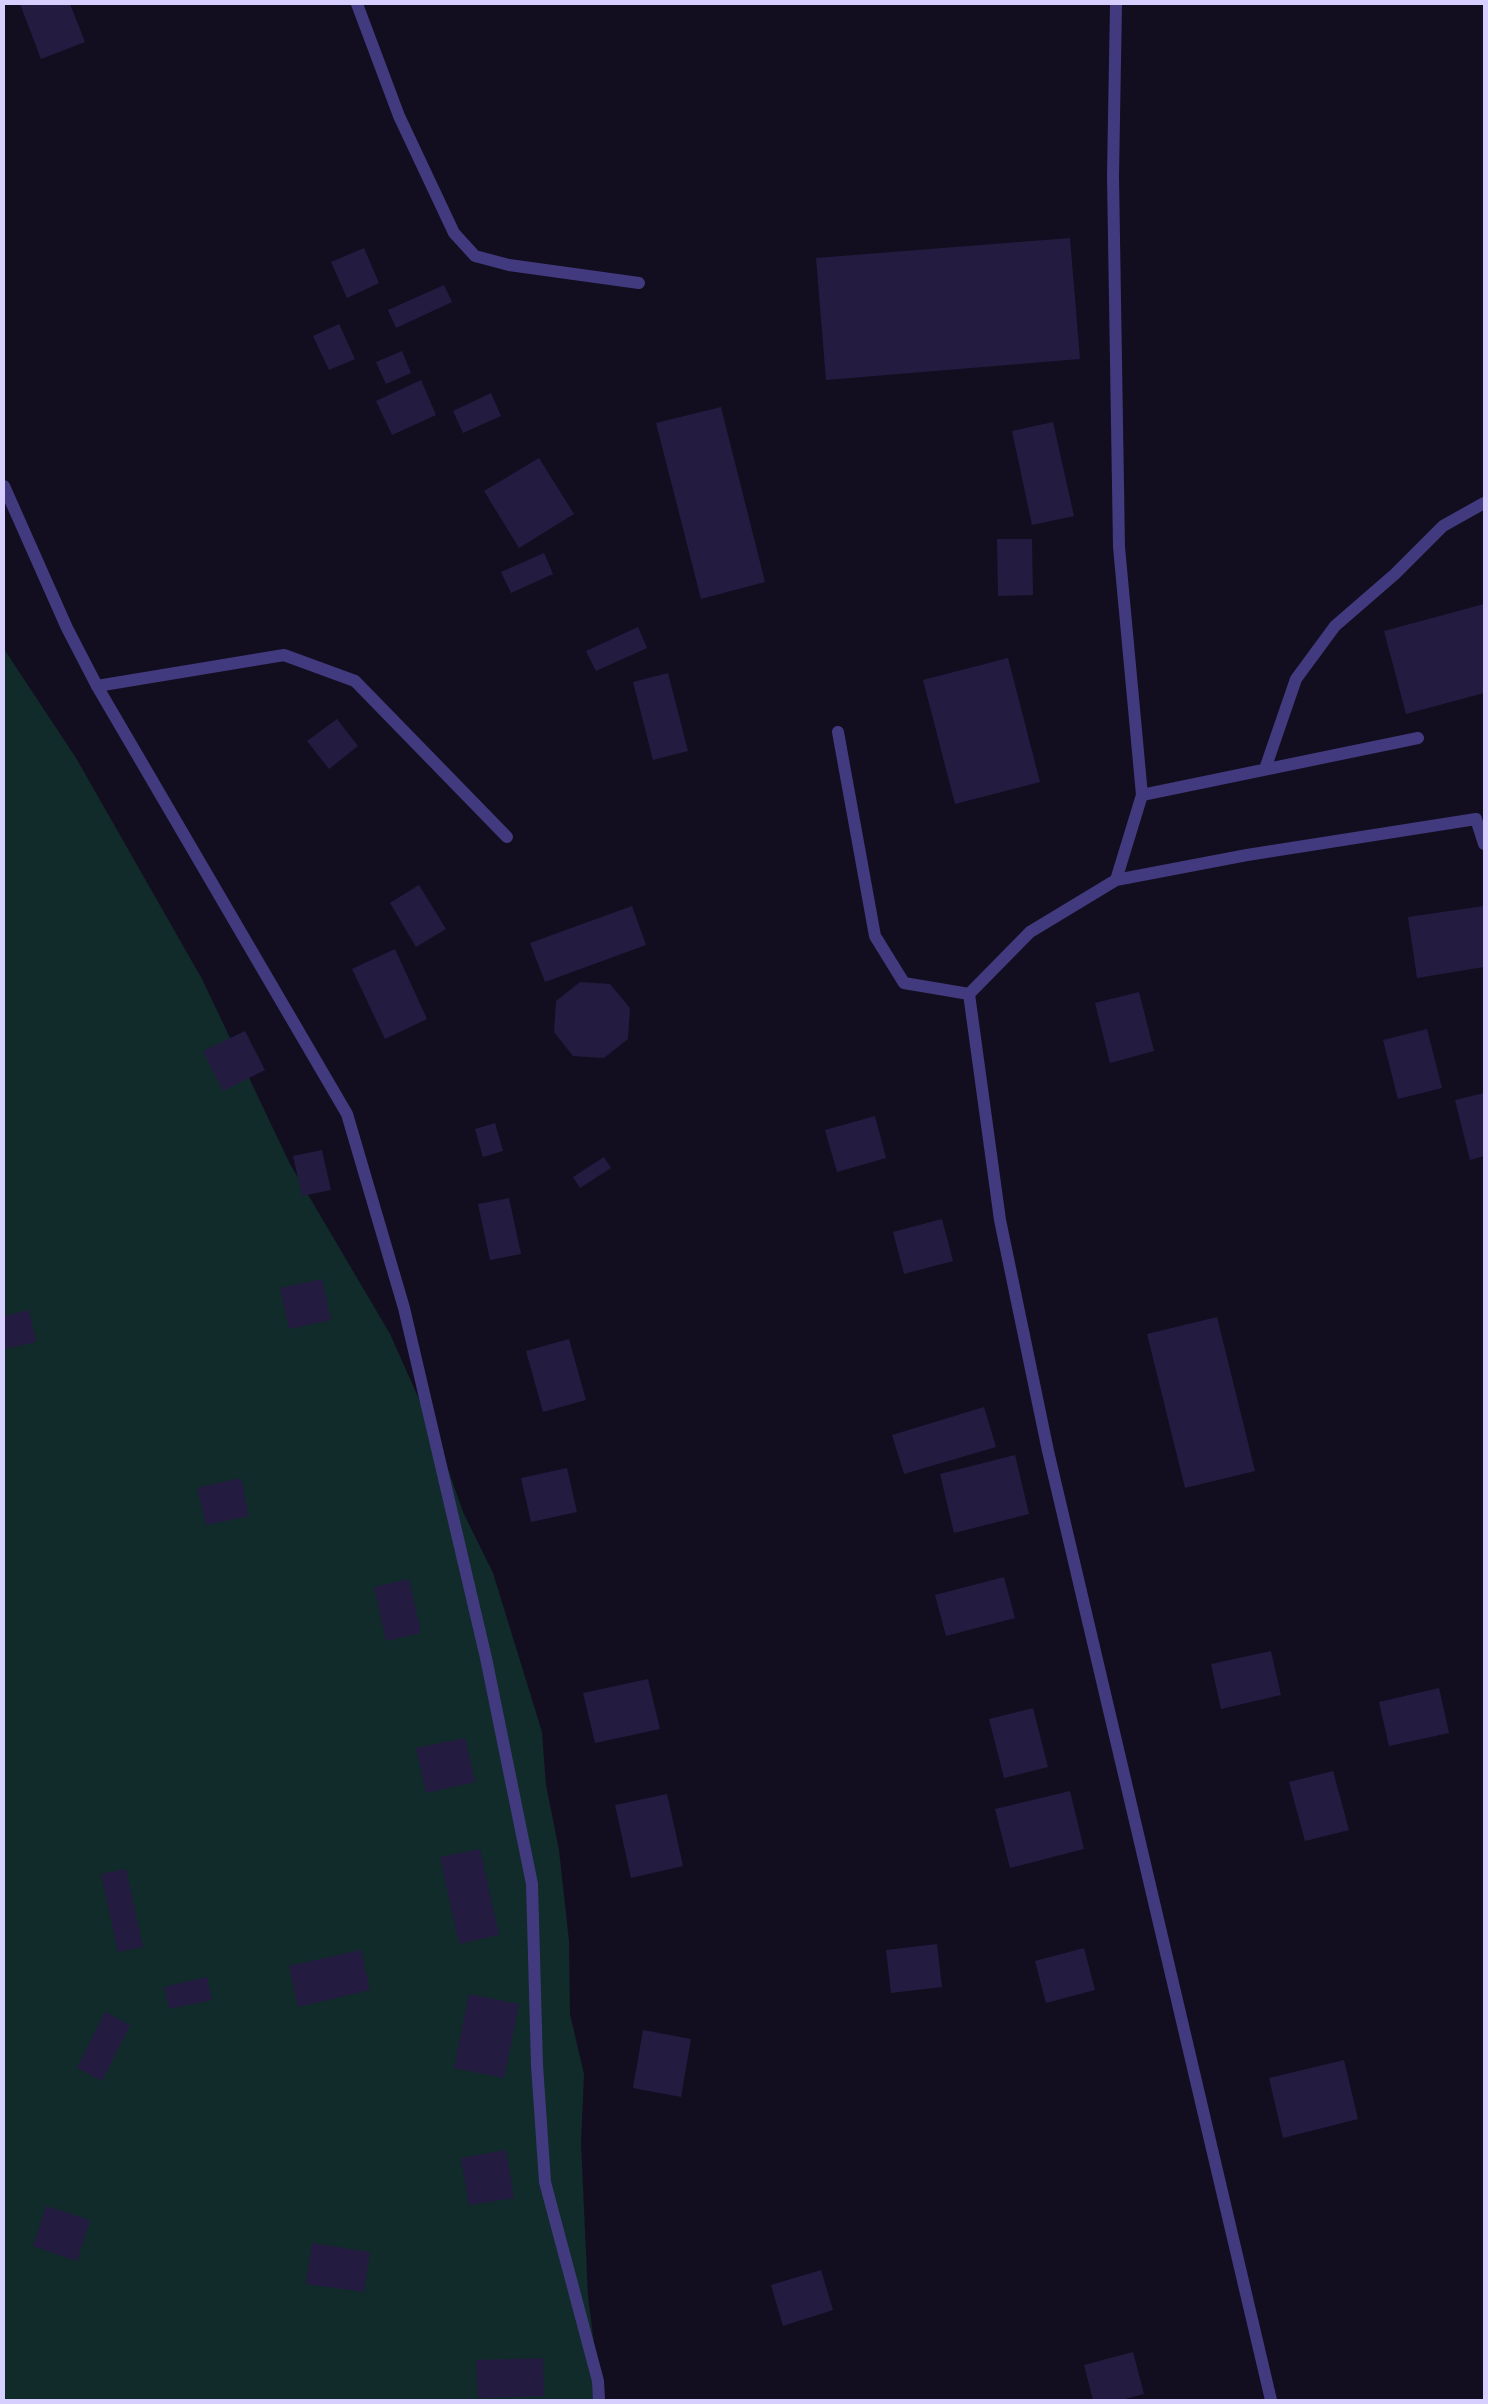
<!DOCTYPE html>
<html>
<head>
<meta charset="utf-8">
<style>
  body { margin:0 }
  #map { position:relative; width:1488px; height:2404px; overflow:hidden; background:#120e20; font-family:Helvetica,sans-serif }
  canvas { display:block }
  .frame { position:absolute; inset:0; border:5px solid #d7cffd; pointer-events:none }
</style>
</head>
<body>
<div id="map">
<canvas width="1488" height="2404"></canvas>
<div class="frame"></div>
</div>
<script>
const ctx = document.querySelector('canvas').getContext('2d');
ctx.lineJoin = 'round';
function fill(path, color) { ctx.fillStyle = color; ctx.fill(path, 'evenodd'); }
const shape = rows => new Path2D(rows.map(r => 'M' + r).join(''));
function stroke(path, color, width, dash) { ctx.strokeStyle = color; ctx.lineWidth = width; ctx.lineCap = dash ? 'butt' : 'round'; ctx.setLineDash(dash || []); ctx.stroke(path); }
const green = shape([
  [4,649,76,758,202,979,290,1164,390,1334,440,1446,463,1512,493,1573,542,1732,546,1785,559,1850,569,1941,570,2014,584,2074,581,2143,588,2296,601,2400,4,2400]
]);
const building = shape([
  [20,4,70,4,85,42,41,59],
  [1070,238,1080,359,826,380,816,258],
  [364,248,379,283,347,298,331,262],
  [444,285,452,302,396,328,388,310],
  [339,324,355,359,329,370,313,336],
  [402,351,411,373,386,384,376,362],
  [421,380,436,415,392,435,376,401],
  [491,393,501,416,463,433,453,411],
  [721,407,765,582,701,599,656,423],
  [1053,422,1074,516,1032,525,1012,431],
  [539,458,574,514,519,548,484,491],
  [997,539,1032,539,1033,595,998,596],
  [544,553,553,574,511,593,501,572],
  [1484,604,1484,693,1406,714,1384,631],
  [638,627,647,648,596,671,586,651],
  [1008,658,1040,782,955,804,923,680],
  [668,673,688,751,653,760,633,682],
  [337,719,358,746,329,769,307,741],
  [419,885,446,929,416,947,390,903],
  [632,906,646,945,545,982,530,943],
  [1484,906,1484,967,1417,978,1408,917],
  [395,949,427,1019,385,1039,352,969],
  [580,982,610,984,630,1008,628,1039,604,1058,573,1056,554,1032,556,1001],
  [1139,992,1154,1051,1110,1063,1095,1003],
  [1427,1029,1442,1088,1398,1099,1383,1040],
  [245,1031,265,1070,223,1091,203,1051],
  [1484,1093,1484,1156,1470,1160,1455,1100],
  [875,1116,886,1158,837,1172,825,1130],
  [495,1123,503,1151,483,1157,475,1129],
  [322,1150,331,1190,302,1196,293,1156],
  [604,1157,611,1168,580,1188,573,1177],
  [509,1198,521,1254,490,1260,478,1204],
  [942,1219,953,1261,904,1274,893,1232],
  [322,1279,331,1320,289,1329,280,1288],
  [29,1310,36,1342,4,1349,4,1316],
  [1217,1317,1255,1471,1185,1488,1147,1334],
  [569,1339,586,1400,543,1412,526,1351],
  [984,1407,996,1447,904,1474,892,1435],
  [1015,1455,1029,1514,954,1533,940,1474],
  [567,1468,577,1512,531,1522,521,1478],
  [241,1478,249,1516,206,1525,197,1488],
  [1004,1577,1015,1618,946,1636,935,1595],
  [409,1579,421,1633,386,1641,374,1587],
  [1271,1651,1281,1695,1221,1709,1211,1664],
  [648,1679,660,1729,595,1743,583,1693],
  [1439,1688,1449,1733,1389,1746,1379,1702],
  [1033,1708,1048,1767,1004,1778,989,1719],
  [465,1738,475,1782,426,1793,416,1748],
  [1333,1771,1349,1830,1305,1841,1289,1782],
  [1070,1791,1084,1849,1010,1868,995,1809],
  [667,1794,683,1866,631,1878,615,1805],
  [480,1849,499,1935,459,1944,440,1857],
  [126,1869,143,1947,118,1952,101,1874],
  [937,1944,942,1987,891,1993,886,1950],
  [1084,1948,1095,1990,1046,2003,1035,1961],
  [361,1950,370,1990,298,2007,289,1966],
  [207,1977,212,2000,169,2009,164,1987],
  [469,1994,519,2004,504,2078,454,2068],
  [105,2012,130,2025,102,2081,77,2068],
  [643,2030,691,2039,681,2097,633,2088],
  [1344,2060,1358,2119,1283,2138,1269,2078],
  [506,2150,514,2198,469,2205,461,2158],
  [46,2206,90,2220,77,2261,33,2246],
  [312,2243,370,2252,364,2292,306,2284],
  [821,2270,833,2310,783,2326,771,2285],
  [1133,2352,1144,2394,1121,2400,1093,2400,1084,2365],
  [543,2358,544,2396,478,2398,476,2360]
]);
const lane = shape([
  [97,686,284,655,355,681,507,837],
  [838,732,875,936,904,983,969,994],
  [1265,769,1296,679,1335,626,1395,574,1443,526,1484,503],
  [1142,795,1418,738]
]);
const street = shape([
  [357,4,399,116,454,233,475,256,509,265,639,283],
  [1116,4,1113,176,1119,547,1142,795,1116,880,1030,932,969,994,1000,1220,1048,1451,1271,2400],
  [4,486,67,628,97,686,347,1114,404,1308,486,1658,532,1884,537,2065,545,2182,598,2381,599,2400],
  [1116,880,1247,855,1476,819,1484,844]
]);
fill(green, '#112a2a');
fill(building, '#241b41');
stroke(lane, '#413a7e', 12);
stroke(street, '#413a7e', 12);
</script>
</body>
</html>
